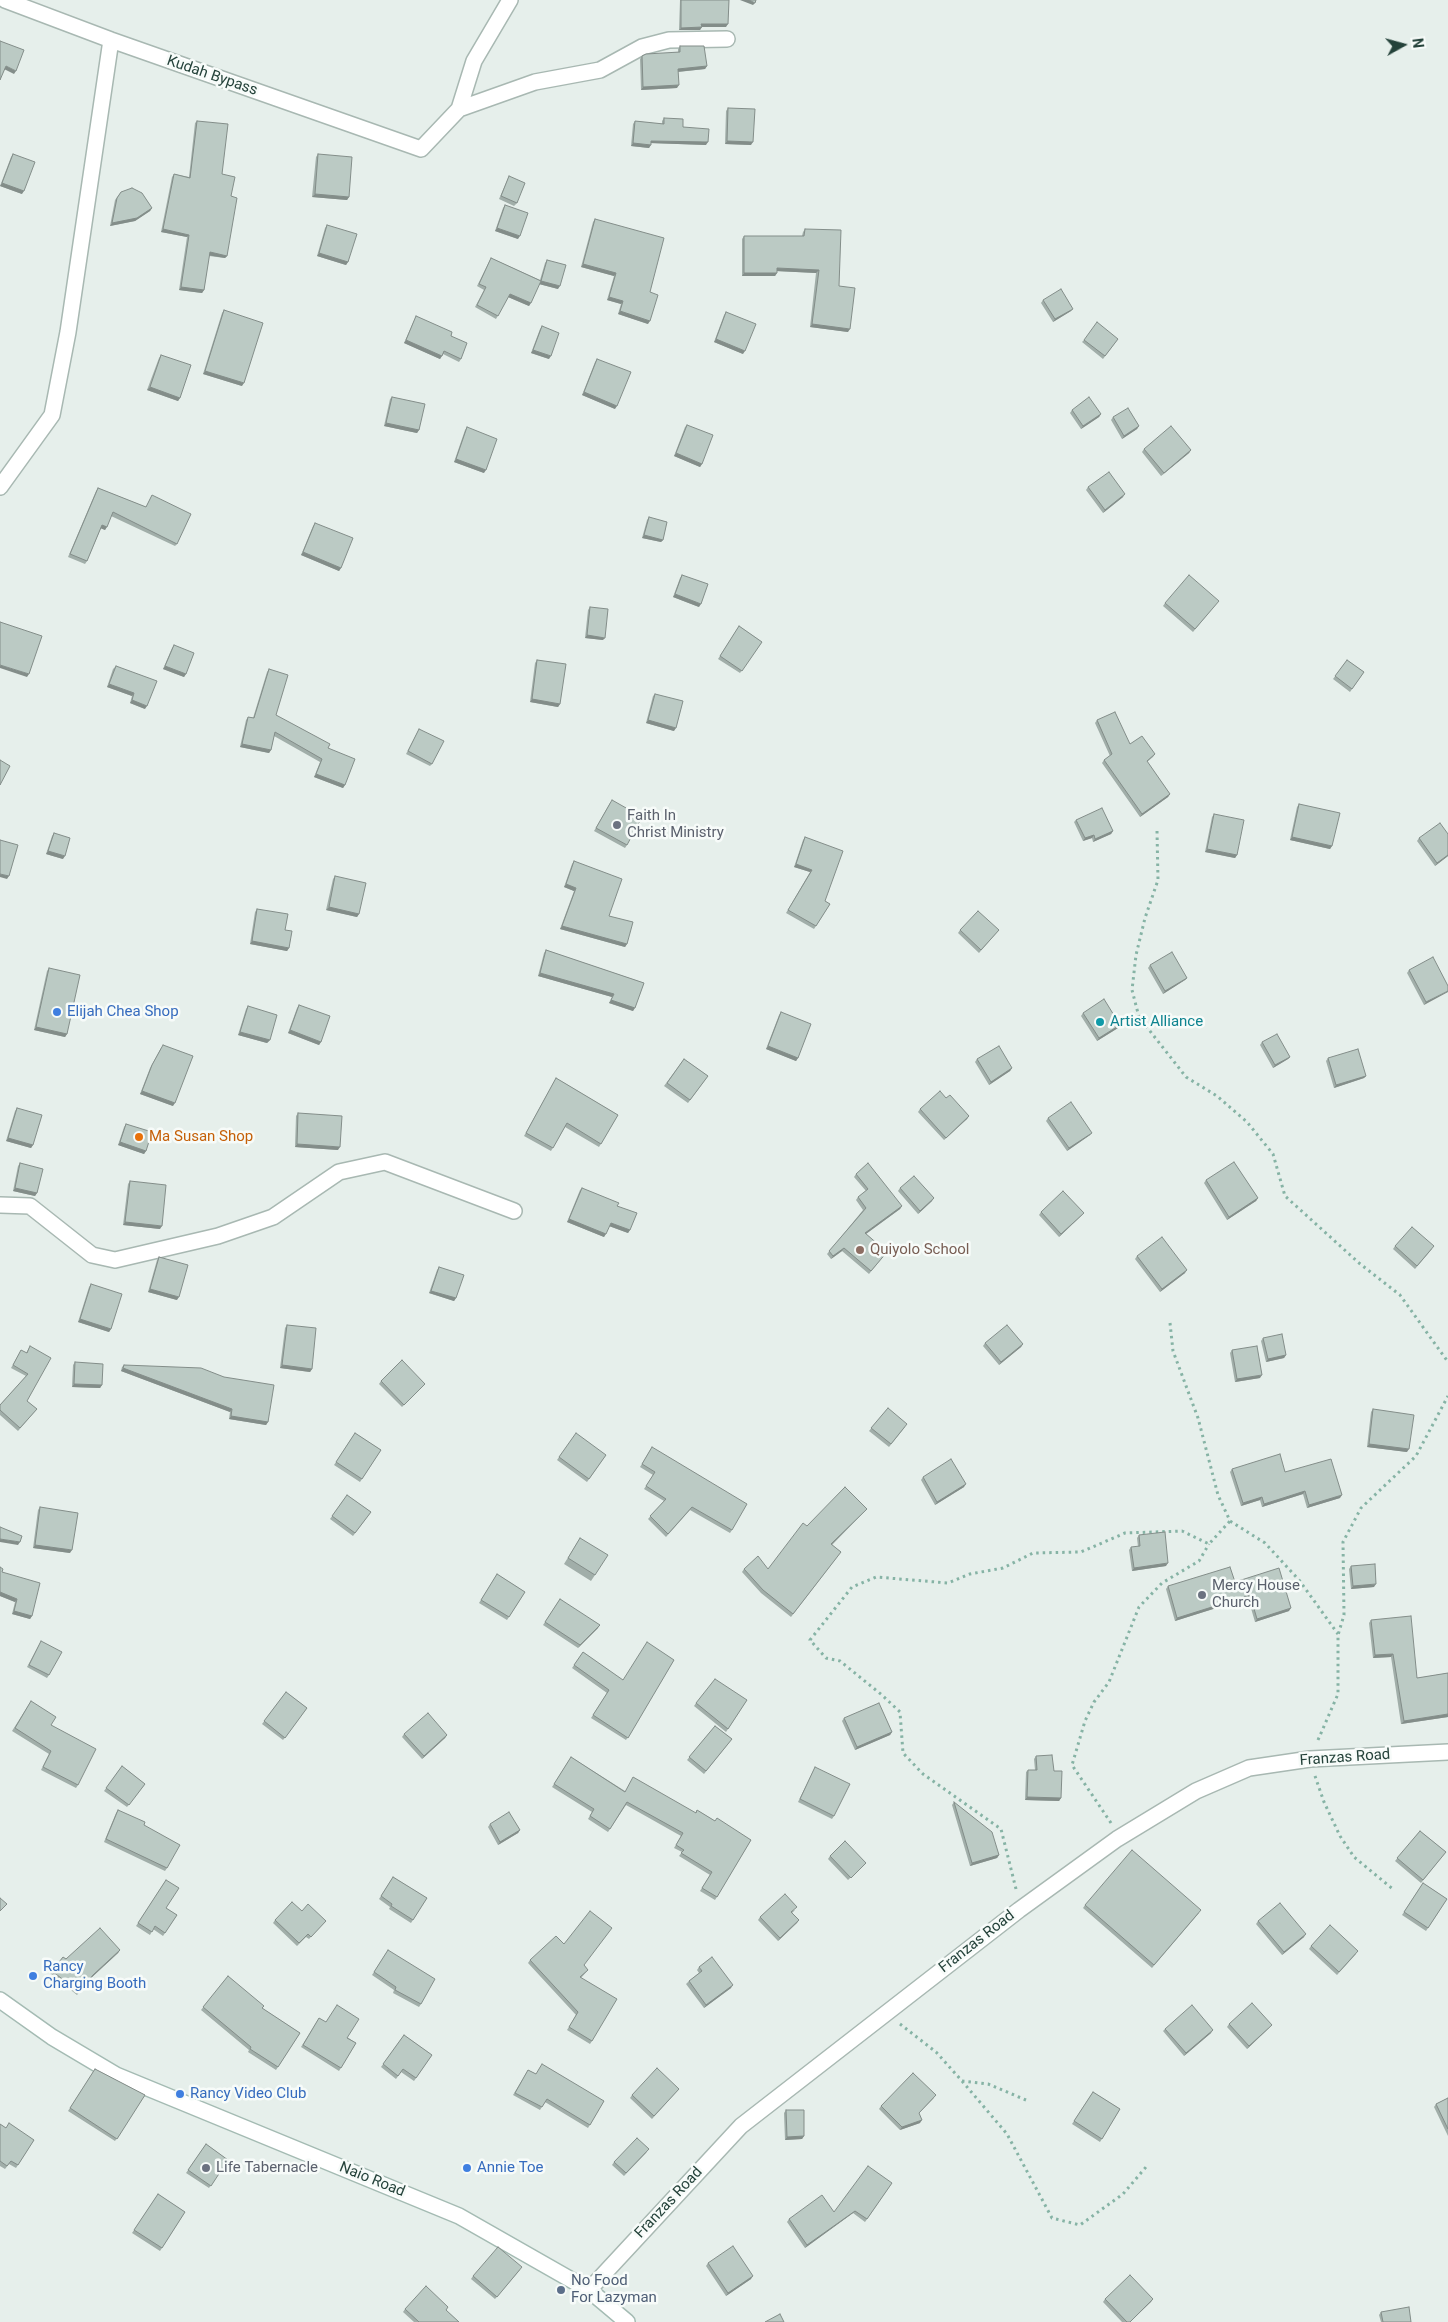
<!DOCTYPE html>
<html>
<head>
<meta charset="utf-8">
<style>
  body { margin:0 }
  #map { position:relative; width:1448px; height:2322px; overflow:hidden; background:#e6efeb; font-family:Roboto,sans-serif }
  canvas { display:block }
  .north { position:absolute; left:1378px; top:20px; width:50px; height:50px; -webkit-text-stroke:4px #f7fbf9; paint-order:stroke; rotate:83deg; font-size:14px; font-weight:700; line-height:20px; text-align:center; color:#24423a }
  .north::after { content:''; display:block; margin:auto; width:18px; height:22px; background:#24423a; clip-path:polygon(50% 0,100% 100%,50% 72%,0 100%) }
</style>
</head>
<body>
<div id="map">
<canvas width="1448" height="2322"></canvas>
<div class="north">N</div>
</div>
<script>
const ctx = document.querySelector('canvas').getContext('2d');
ctx.lineJoin = 'round';
const shape = rows => new Path2D(rows.map(r => 'M' + r).join(''));
function stroke(path, color, width, dash) { ctx.strokeStyle = color; ctx.lineWidth = width; ctx.lineCap = dash ? 'butt' : 'round'; ctx.setLineDash(dash || []); ctx.stroke(path); }
function fill(path, color) { ctx.fillStyle = color; ctx.fill(path, 'evenodd'); }
function drawText(font, color, halo, rows, align = 'center') {
  ctx.font = font + ' Roboto,sans-serif'; ctx.lineWidth = 5; ctx.setLineDash([]); ctx.textBaseline = 'middle'; ctx.strokeStyle = halo; ctx.fillStyle = color; for (const [text, x, y, turn = 0] of rows) {
    ctx.save(); ctx.translate(x, y); ctx.rotate((+turn || 0) * Math.PI / 180); ctx.textAlign = isNaN(turn) ? turn : align; if (halo) ctx.strokeText(text, 0, 0); ctx.fillText(text, 0, 0); ctx.restore();
  }
}
const path = shape([
  [1157,831,1158,880,1145,918,1136,955,1132,990,1139,1017,1186,1077,1217,1096,1247,1122,1273,1154,1285,1196,1359,1263,1400,1295,1448,1362],
  [1170,1323,1173,1351,1198,1418,1218,1495,1230,1521,1265,1543,1299,1580,1338,1634],
  [1318,1740,1338,1694,1338,1635,1344,1615,1343,1542,1361,1508,1416,1456,1448,1396],
  [1315,1776,1324,1802,1340,1836,1354,1857,1394,1890],
  [1111,1823,1072,1765,1085,1721,1094,1702,1109,1682,1139,1607,1162,1583,1199,1561,1209,1544],
  [1016,1889,1001,1829,923,1774,903,1753,900,1712,882,1695,840,1661,826,1658,810,1640,852,1587,876,1577,948,1583,970,1574,1003,1568,1033,1553,1081,1552,1125,1533,1182,1531,1209,1544,1230,1521],
  [900,2024,936,2052,962,2081,988,2084,1026,2100],
  [962,2081,1007,2134,1052,2218,1080,2225,1123,2194,1146,2167]
]);
const street = shape([
  [5,0,111,40,421,149,459,109,474,61,510,0],
  [459,109,535,82,600,70,642,47,669,40,727,39],
  [0,487,52,415,68,332,111,40],
  [0,1205,30,1206,92,1255,115,1260,218,1236,273,1217,339,1172,385,1162,514,1211],
  [589,2290,741,2126,1019,1910,1117,1839,1196,1791,1249,1768,1310,1759,1448,1752]
]);
const secondary = shape([
  [0,2000,52,2037,116,2075,459,2216,589,2290,627,2322]
]);
const wall = shape([
  [680,0,729,0,726,27,702,27,700,30,679,30],
  [680,46,707,66,705,69,678,72,677,88,641,90,640,59,642,56,678,52,678,49],
  [728,108,751,145,725,144,726,111],
  [664,118,683,127,706,145,651,143,649,148,631,146,633,124,635,121,662,124,662,121],
  [197,121,231,196,227,256,225,258,209,256,204,290,202,293,179,290,187,237,161,232,172,177,174,174,189,177,195,123],
  [13,154,22,194,0,186,11,157],
  [318,154,349,197,347,200,312,197,316,157],
  [509,176,517,203,514,206,499,199],
  [121,192,152,208,150,211,135,221,110,226,115,200],
  [505,205,518,239,495,231,503,208],
  [595,219,650,292,648,324,618,314,621,304,607,300,614,276,581,267,593,222],
  [327,225,348,262,346,265,317,256,325,228],
  [805,229,839,286,848,332,810,327,816,273,777,271,777,273,775,276,742,276,742,239,744,236,802,236,803,232],
  [491,258,540,280,545,263,547,260,558,289,539,284,529,306,508,297,496,319,475,307,484,290,477,286],
  [1043,300,1071,311,1053,322,1041,303],
  [224,310,242,386,203,374,222,313],
  [726,312,743,354,714,342,724,315],
  [416,316,451,336,461,359,459,362,443,354,440,359,404,343],
  [542,326,549,359,531,353,540,329],
  [1118,339,1103,359,1082,342,1084,340],
  [161,355,180,398,178,401,147,390,159,358],
  [597,359,615,409,582,395,595,362],
  [392,397,419,430,417,433,384,426,390,399],
  [1072,410,1101,414,1099,417,1081,429,1070,413],
  [1113,417,1139,426,1137,429,1122,439,1111,420],
  [687,425,702,464,700,467,674,456,685,427],
  [467,427,484,473,454,462,465,430],
  [1144,449,1191,450,1189,453,1161,476,1142,452],
  [1088,487,1123,497,1103,513,1086,490],
  [98,488,146,507,152,495,177,544,175,546,111,516,105,530,101,528,87,561,85,564,68,557,96,491],
  [649,517,663,540,661,542,642,538,647,520],
  [315,523,341,568,339,571,301,555,313,526],
  [682,575,699,607,673,597,680,578],
  [1165,603,1217,603,1193,632,1163,606],
  [590,607,603,640,585,638,588,610],
  [739,626,762,642,740,673,718,659],
  [174,645,186,674,184,677,163,669,172,648],
  [537,660,560,704,558,707,530,702,535,663],
  [1347,660,1364,672,1350,692,1333,679],
  [116,666,145,709,130,703,132,696,107,687,113,669],
  [269,669,276,715,328,748,345,785,343,788,314,777,320,762,274,736,271,750,269,753,240,747,246,720,248,717,253,718,267,672],
  [655,694,674,731,646,723,653,696],
  [1097,720,1130,744,1155,754,1153,757,1147,762,1170,794,1168,797,1140,817,1102,763,1104,760,1110,756,1095,723],
  [419,729,432,764,430,766,406,754],
  [610,803,627,845,625,848,594,831],
  [1299,804,1332,846,1330,849,1290,840,1297,807],
  [1214,814,1237,855,1235,858,1205,852,1212,817],
  [1076,820,1113,831,1111,834,1093,842,1092,838,1083,841,1074,822],
  [54,833,63,859,46,854,52,836],
  [1448,834,1448,856,1435,866,1417,841,1419,838],
  [805,837,825,901,830,904,814,929,786,913,810,872,794,867,803,840],
  [574,861,627,944,625,947,560,929,574,891,564,887,572,864],
  [335,876,359,914,357,917,326,910,333,879],
  [257,909,285,930,289,948,287,951,250,944,255,912],
  [960,930,999,930,979,953,958,933],
  [546,950,644,983,633,1011,609,1003,612,997,538,976,544,953],
  [1150,965,1187,978,1185,980,1163,994,1148,968],
  [49,968,67,1034,65,1037,34,1030,47,971],
  [1409,970,1448,986,1424,1005,1407,973],
  [299,1005,321,1042,319,1045,288,1033,297,1008],
  [248,1006,270,1040,267,1043,238,1035,246,1009],
  [781,1012,798,1058,796,1061,766,1049,779,1015],
  [1083,1013,1120,1025,1118,1028,1097,1041,1081,1016],
  [1262,1042,1290,1057,1288,1059,1273,1068,1260,1045],
  [161,1048,173,1106,140,1094,150,1068],
  [1328,1058,1366,1076,1364,1078,1334,1088,1326,1061],
  [684,1059,708,1076,688,1103,664,1086],
  [977,1059,1012,1068,1010,1071,989,1085,975,1062],
  [556,1078,618,1115,599,1147,565,1127,551,1151,524,1136],
  [946,1098,969,1116,967,1119,944,1140,918,1112,920,1109],
  [17,1108,33,1145,31,1148,6,1141,15,1111],
  [298,1113,338,1150,295,1147,296,1116],
  [1048,1118,1090,1135,1067,1151,1046,1121],
  [126,1124,146,1151,144,1154,118,1145,124,1127],
  [20,1163,37,1193,35,1196,13,1191,18,1166],
  [856,1174,902,1206,900,1209,866,1234,887,1252,869,1274,842,1251,831,1259,827,1254,863,1210,856,1200,858,1197,866,1191,854,1177],
  [1206,1180,1258,1198,1256,1201,1227,1220,1204,1183],
  [130,1181,160,1229,123,1225,128,1184],
  [582,1188,617,1206,630,1230,628,1233,609,1226,604,1237,567,1222,580,1190],
  [900,1188,932,1201,918,1214,898,1191],
  [1041,1212,1082,1215,1059,1237,1039,1215],
  [1395,1246,1432,1249,1415,1269,1393,1249],
  [1137,1256,1185,1273,1160,1292,1135,1259],
  [159,1257,177,1300,148,1292,157,1260],
  [439,1267,456,1298,454,1301,429,1293,437,1270],
  [91,1284,111,1329,109,1332,78,1322,89,1287],
  [287,1325,312,1369,310,1372,280,1368,285,1328],
  [1263,1338,1286,1355,1284,1358,1266,1362,1261,1341],
  [985,1343,1023,1344,1021,1347,999,1365,983,1346],
  [30,1346,27,1401,37,1409,18,1431,0,1415,0,1405,26,1376,11,1368,21,1350,26,1353],
  [1232,1350,1260,1378,1235,1382,1230,1353],
  [75,1362,102,1385,100,1388,72,1387,73,1365],
  [124,1365,224,1377,268,1422,266,1425,229,1419,230,1412,121,1371,122,1367],
  [381,1381,425,1384,402,1407,379,1384],
  [888,1408,905,1427,889,1447,869,1431],
  [1373,1409,1407,1452,1367,1447,1371,1412],
  [355,1433,381,1450,360,1482,334,1465],
  [652,1447,732,1530,730,1533,690,1510,666,1537,648,1519,664,1501,644,1489,653,1475,640,1467],
  [606,1455,587,1482,557,1460,559,1457],
  [1232,1469,1285,1472,1340,1498,1307,1508,1303,1494,1262,1507,1260,1500,1241,1506,1230,1472],
  [923,1477,964,1487,935,1505,921,1480],
  [347,1495,371,1512,353,1536,330,1519],
  [40,1507,70,1553,33,1548,38,1510],
  [865,1511,832,1545,841,1552,791,1617,761,1593,742,1572,744,1569,768,1569,807,1526],
  [1139,1535,1166,1566,1132,1571,1129,1550,1131,1547,1138,1547,1137,1538],
  [580,1538,595,1575,591,1581,564,1564],
  [1351,1566,1374,1587,1351,1589,1349,1569],
  [0,1567,2,1572,32,1616,30,1619,12,1614,15,1602,0,1596],
  [497,1574,525,1592,507,1620,479,1603],
  [1235,1582,1289,1611,1255,1622,1248,1598,1175,1621,1166,1589,1168,1586],
  [560,1599,598,1628,578,1648,543,1625],
  [1371,1620,1417,1678,1448,1673,1448,1717,1401,1724,1391,1657,1373,1658,1369,1623],
  [41,1641,49,1675,47,1678,27,1667],
  [583,1652,622,1680,674,1660,626,1740,591,1718,607,1693,572,1668],
  [286,1692,307,1708,283,1740,262,1724],
  [747,1700,726,1732,694,1706,696,1703],
  [31,1701,51,1725,78,1785,76,1788,41,1770,49,1754,12,1731],
  [844,1718,892,1732,890,1735,855,1750,842,1721],
  [715,1726,732,1739,704,1774,687,1760],
  [404,1734,447,1735,445,1738,422,1759,402,1737],
  [1036,1756,1054,1771,1061,1798,1059,1801,1025,1800,1026,1772,1028,1770,1035,1770,1034,1759],
  [571,1757,625,1791,695,1813,697,1810,715,1821,751,1840,715,1900,700,1891,710,1875,679,1856,682,1852,674,1848,681,1836,626,1805,608,1832,588,1819,592,1812,552,1787],
  [122,1766,145,1784,127,1807,104,1791],
  [815,1767,834,1816,832,1819,798,1802],
  [954,1802,999,1855,997,1858,970,1866,952,1805],
  [118,1810,144,1825,167,1868,165,1871,104,1842,116,1813],
  [490,1824,520,1830,518,1833,498,1845,488,1827],
  [1420,1831,1446,1852,1421,1883,1395,1861],
  [830,1856,866,1863,848,1880,828,1859],
  [393,1877,427,1898,411,1923,389,1909,390,1907,379,1899],
  [166,1880,166,1908,177,1915,163,1936,153,1929,150,1935,136,1926],
  [1423,1883,1447,1899,1426,1931,1402,1915],
  [1085,1905,1199,1913,1152,1968,1083,1908],
  [795,1910,792,1913,799,1920,778,1941,758,1920,760,1917],
  [302,1911,326,1921,309,1939,306,1937,297,1946,273,1923,275,1920],
  [1258,1921,1304,1937,1282,1955,1256,1924],
  [1311,1946,1356,1954,1337,1975,1309,1949],
  [120,1950,118,1953,91,1978,77,1995,50,1973,63,1957,66,1959],
  [388,1950,421,2004,419,2007,393,1993,394,1990,372,1975],
  [530,1960,584,1965,588,1970,581,1978,592,2041,590,2044,567,2030,576,2015,528,1963],
  [699,1967,731,1988,704,2008,686,1984,689,1981,699,1973,697,1970],
  [228,1976,262,2008,300,2033,276,2070,248,2052,249,2050,201,2010],
  [319,2018,356,2043,339,2071,301,2047],
  [1229,2024,1269,2028,1247,2049,1227,2027],
  [1165,2029,1211,2033,1184,2056,1163,2031],
  [404,2035,432,2055,414,2081,401,2072,396,2079,381,2067],
  [95,2069,145,2095,115,2141,68,2111],
  [528,2070,536,2074,604,2101,588,2128,545,2102,540,2110,513,2095],
  [679,2089,652,2119,630,2098,632,2095],
  [1093,2092,1120,2109,1100,2142,1072,2124],
  [934,2098,919,2113,920,2123,900,2130,879,2109,881,2106],
  [1448,2098,1448,2136,1434,2107,1436,2104],
  [786,2110,804,2136,802,2139,785,2140,784,2113],
  [0,2124,6,2128,34,2140,16,2168,9,2164,5,2169,0,2166],
  [206,2144,228,2160,209,2188,186,2173],
  [647,2152,624,2176,612,2165,614,2162],
  [892,2183,865,2222,853,2213,805,2248,787,2222,789,2219,834,2212],
  [158,2194,185,2212,160,2251,132,2233],
  [708,2263,751,2279,726,2296,706,2266],
  [520,2270,495,2299,471,2279,473,2276],
  [1105,2299,1153,2299,1130,2322,1122,2322,1103,2302],
  [448,2307,446,2310,459,2322,414,2322,403,2312,405,2309],
  [1381,2312,1411,2322,1381,2322,1379,2315]
]);
const shadedWall = shape([
  [740,0,749,0,755,3,753,5],
  [701,24,728,24,726,27,699,27],
  [702,27,700,30,679,30,681,28],
  [6,66,16,71,14,74,4,69],
  [707,66,705,69,676,72,678,69],
  [679,85,677,88,641,90,643,87],
  [651,141,708,142,706,145,649,143],
  [727,141,753,142,751,145,725,144],
  [633,143,651,145,649,148,631,146],
  [2,183,24,191,22,194,0,186],
  [315,194,349,197,347,200,312,197],
  [152,208,150,211,135,221,110,226,112,223],
  [497,228,520,236,518,239,495,231],
  [163,229,189,235,187,237,161,232],
  [210,252,227,256,225,258,207,255],
  [319,253,348,262,346,265,317,256],
  [583,264,616,273,614,276,581,267],
  [777,268,819,270,816,273,775,271],
  [744,273,777,273,775,276,742,276],
  [541,281,560,286,558,289,539,284],
  [181,287,204,290,202,293,179,290],
  [510,294,531,303,529,306,508,297],
  [609,297,623,301,621,304,607,300],
  [1073,309,1071,311,1053,322,1055,319],
  [620,311,650,321,648,324,618,314],
  [812,324,850,329,848,332,810,327],
  [716,339,745,351,743,354,714,342],
  [406,340,442,356,440,359,404,343],
  [533,350,551,356,549,359,531,353],
  [205,371,244,383,242,386,203,374],
  [150,387,180,398,178,401,147,390],
  [584,392,617,406,615,409,582,395],
  [1101,414,1099,417,1081,429,1083,426],
  [386,423,419,430,417,433,384,426],
  [1139,426,1137,429,1122,439,1124,436],
  [1191,450,1189,453,1161,476,1164,473],
  [676,453,702,464,700,467,674,456],
  [456,459,486,470,484,473,454,462],
  [1125,494,1123,497,1103,513,1105,510],
  [102,525,107,527,105,530,100,528],
  [644,535,663,540,661,542,642,538],
  [303,552,341,568,339,571,301,555],
  [675,594,701,604,699,607,673,597],
  [587,635,605,638,603,640,585,638],
  [0,665,29,674,27,677,0,668],
  [165,666,186,674,184,677,163,669],
  [109,684,134,693,132,696,107,687],
  [532,699,560,704,558,707,530,702],
  [132,700,147,706,145,709,130,703],
  [648,720,676,728,674,731,646,723],
  [242,744,271,750,269,753,240,747],
  [316,774,345,785,343,788,314,777],
  [1170,794,1168,797,1140,817,1142,814],
  [1113,831,1111,834,1093,842,1095,839],
  [1094,835,1092,838,1083,841,1085,838],
  [1292,837,1332,846,1330,849,1290,840],
  [1207,849,1237,855,1235,858,1205,852],
  [48,851,65,856,63,859,46,854],
  [1448,855,1448,856,1435,866,1437,863],
  [796,864,812,870,810,872,794,867],
  [0,874,9,876,7,879,0,877],
  [566,884,576,888,574,891,564,887],
  [329,907,359,914,357,917,326,910],
  [562,926,627,944,625,947,560,929],
  [252,941,289,948,287,951,250,944],
  [540,973,614,994,612,997,538,976],
  [1187,978,1185,980,1163,994,1165,991],
  [1448,991,1448,992,1424,1005,1426,1002],
  [611,1000,635,1008,633,1011,609,1003],
  [1120,1025,1118,1028,1097,1041,1099,1038],
  [36,1027,67,1034,65,1037,34,1030],
  [290,1030,321,1042,319,1045,288,1033],
  [240,1032,270,1040,267,1043,238,1035],
  [768,1046,798,1058,796,1061,766,1049],
  [1290,1057,1288,1059,1273,1068,1275,1065],
  [1012,1068,1010,1071,989,1085,991,1082],
  [1366,1076,1364,1078,1334,1088,1336,1085],
  [142,1091,175,1103,173,1106,140,1094],
  [969,1116,967,1119,944,1140,946,1138],
  [1092,1133,1090,1135,1067,1151,1069,1148],
  [8,1138,33,1145,31,1148,6,1141],
  [120,1142,146,1151,144,1154,118,1145],
  [297,1144,340,1147,338,1150,295,1147],
  [15,1188,37,1193,35,1196,13,1191],
  [934,1198,932,1201,918,1214,920,1211],
  [1258,1198,1256,1201,1227,1220,1229,1217],
  [902,1206,900,1209,863,1236,865,1233],
  [1084,1213,1082,1215,1059,1237,1061,1234],
  [569,1219,606,1234,604,1237,567,1222],
  [125,1222,162,1226,160,1229,123,1225],
  [611,1223,630,1230,628,1233,609,1226],
  [844,1248,842,1251,831,1259,833,1256],
  [1187,1270,1185,1273,1160,1292,1162,1289],
  [150,1289,179,1297,177,1300,148,1292],
  [431,1291,456,1298,454,1301,429,1293],
  [80,1319,111,1329,109,1332,78,1322],
  [1023,1344,1021,1347,999,1365,1001,1362],
  [1286,1355,1284,1358,1266,1362,1268,1359],
  [282,1365,312,1369,310,1372,280,1368],
  [123,1368,232,1409,230,1412,121,1371],
  [1262,1375,1260,1378,1235,1382,1237,1379],
  [74,1384,102,1385,100,1388,72,1387],
  [231,1416,268,1422,266,1425,229,1419],
  [1369,1444,1409,1449,1407,1452,1367,1447],
  [966,1484,964,1487,935,1505,937,1502],
  [1305,1491,1303,1494,1262,1507,1264,1504],
  [1342,1495,1340,1498,1307,1508,1309,1505],
  [1262,1497,1260,1500,1241,1506,1243,1503],
  [867,1509,829,1547,831,1544],
  [0,1539,20,1542,18,1545,0,1542],
  [35,1545,72,1550,70,1553,33,1548],
  [1168,1563,1166,1566,1132,1571,1134,1568],
  [1376,1584,1374,1587,1351,1589,1353,1586],
  [0,1592,17,1599,15,1602,0,1596],
  [1250,1595,1248,1598,1175,1621,1177,1618],
  [1291,1608,1289,1611,1255,1622,1257,1619],
  [14,1611,32,1616,30,1619,12,1614],
  [600,1625,598,1628,578,1648,580,1645],
  [1393,1654,1391,1657,1373,1658,1375,1655],
  [1448,1714,1448,1717,1401,1724,1404,1721],
  [892,1732,890,1735,855,1750,857,1747],
  [447,1735,445,1738,422,1759,424,1756],
  [1027,1797,1061,1798,1059,1801,1025,1800],
  [520,1830,518,1833,498,1845,500,1842],
  [999,1855,997,1858,970,1866,972,1863],
  [799,1920,797,1923,778,1941,780,1938],
  [1306,1934,1304,1937,1282,1955,1284,1952],
  [120,1950,118,1953,91,1978,77,1995,93,1975],
  [733,1985,731,1988,704,2008,706,2005],
  [1272,2025,1269,2028,1247,2049,1249,2046],
  [1213,2030,1211,2033,1184,2056,1186,2053],
  [922,2120,920,2123,900,2130,902,2127],
  [804,2136,802,2139,785,2140,787,2137],
  [855,2211,853,2213,805,2248,807,2245],
  [753,2276,751,2279,726,2296,728,2293],
  [1153,2299,1151,2302,1130,2322]
]);
const building = shape([
  [681,0,729,0,728,24,701,24,702,27,681,28,681,0],
  [749,0,756,0,755,3,749,0],
  [0,41,24,50,16,71,6,66,0,80,0,41],
  [680,46,704,46,707,66,678,69,679,85,643,87,642,56,646,54,680,52,680,46],
  [728,108,755,109,753,142,727,141,728,108],
  [664,118,683,119,683,127,709,129,708,142,651,141,651,145,633,143,635,121,664,124,664,118],
  [197,121,228,124,222,174,235,177,231,196,237,198,227,256,210,252,204,290,181,287,189,235,163,229,174,174,190,178,197,121],
  [13,154,35,162,24,191,2,183,13,154],
  [318,154,352,157,349,197,315,194,318,154],
  [509,176,525,183,517,203,501,196,509,176],
  [132,188,142,193,152,208,137,218,112,223,117,198,121,192,132,188],
  [505,205,528,213,520,236,497,228,505,205],
  [595,219,664,238,650,292,658,295,650,321,620,311,623,301,609,297,616,273,583,264,595,219],
  [327,225,357,234,348,262,319,253,327,225],
  [805,229,841,230,839,286,855,288,850,329,812,324,819,270,777,268,777,273,744,273,744,236,804,236,805,229],
  [491,258,541,281,531,303,510,294,498,316,477,305,486,287,479,284,491,258],
  [547,260,566,265,560,286,541,281,547,260],
  [1061,289,1073,309,1055,319,1043,300,1061,289],
  [224,310,263,323,244,383,205,371,224,310],
  [726,312,756,324,745,351,716,339,726,312],
  [416,316,452,332,451,336,467,343,461,359,444,351,442,356,406,340,416,316],
  [1097,322,1118,339,1105,356,1084,340,1097,322],
  [542,326,559,333,551,356,533,350,542,326],
  [161,355,191,365,180,398,150,387,161,355],
  [597,359,631,372,617,406,584,392,597,359],
  [392,397,425,404,419,430,386,423,392,397],
  [1089,397,1101,414,1083,426,1072,410,1089,397],
  [1128,408,1139,426,1124,436,1113,417,1128,408],
  [687,425,713,435,702,464,676,453,687,425],
  [1171,426,1191,450,1164,473,1144,449,1171,426],
  [467,427,497,439,486,470,456,459,467,427],
  [1109,472,1125,494,1105,510,1088,487,1109,472],
  [98,488,146,507,152,495,191,514,177,544,113,512,107,527,102,525,87,561,70,554,98,488],
  [649,517,667,522,663,540,644,535,649,517],
  [315,523,353,538,341,568,303,552,315,523],
  [682,575,708,584,701,604,675,594,682,575],
  [1189,575,1219,601,1195,629,1165,603,1189,575],
  [590,607,608,609,605,638,587,635,590,607],
  [0,622,42,636,29,674,0,665,0,622],
  [739,626,762,642,742,671,720,656,739,626],
  [174,645,194,653,186,674,165,666,174,645],
  [537,660,566,664,560,704,532,699,537,660],
  [1347,660,1364,672,1352,689,1335,676,1347,660],
  [116,666,157,681,147,706,132,700,134,693,109,684,116,666],
  [269,669,288,675,276,715,330,744,328,748,355,759,345,785,316,774,322,759,275,732,271,750,242,744,248,717,254,718,269,669],
  [655,694,683,701,676,728,648,720,655,694],
  [1115,712,1130,744,1142,736,1155,754,1147,761,1170,794,1142,814,1104,760,1112,754,1097,720,1115,712],
  [419,729,444,741,432,764,408,751,419,729],
  [0,760,10,766,0,785,0,760],
  [612,800,642,817,627,845,596,828,612,800],
  [1299,804,1340,813,1332,846,1292,837,1299,804],
  [1102,808,1113,831,1095,839,1094,835,1085,838,1076,820,1102,808],
  [1214,814,1244,820,1237,855,1207,849,1214,814],
  [1440,823,1448,834,1448,855,1437,863,1419,838,1440,823],
  [54,833,70,838,65,856,48,851,54,833],
  [805,837,843,851,825,901,830,904,816,926,788,910,812,870,796,864,805,837],
  [0,840,18,845,9,876,0,874,0,840],
  [574,861,622,879,609,916,633,922,627,944,562,926,576,888,566,884,574,861],
  [335,876,366,883,359,914,329,907,335,876],
  [257,909,288,914,285,930,292,931,289,948,252,941,257,909],
  [978,911,999,930,981,950,960,930,978,911],
  [546,950,644,983,635,1008,611,1000,614,994,540,973,546,950],
  [1172,952,1187,978,1165,991,1150,965,1172,952],
  [1433,957,1448,986,1448,991,1426,1002,1409,970,1433,957],
  [49,968,80,975,67,1034,36,1027,49,968],
  [1104,999,1120,1025,1099,1038,1083,1013,1104,999],
  [299,1005,330,1016,321,1042,290,1030,299,1005],
  [248,1006,277,1015,270,1040,240,1032,248,1006],
  [781,1012,811,1024,798,1058,768,1046,781,1012],
  [1277,1034,1290,1057,1275,1065,1262,1042,1277,1034],
  [163,1045,193,1056,175,1103,142,1091,152,1065,163,1045],
  [999,1046,1012,1068,991,1082,977,1059,999,1046],
  [1358,1049,1366,1076,1336,1085,1328,1058,1358,1049],
  [684,1059,708,1076,690,1100,667,1083,684,1059],
  [556,1078,618,1115,601,1144,567,1123,553,1148,526,1133,556,1078],
  [940,1091,946,1098,950,1095,969,1116,946,1138,920,1109,940,1091],
  [1071,1102,1092,1133,1069,1148,1048,1118,1071,1102],
  [17,1108,42,1115,33,1145,8,1138,17,1108],
  [298,1113,342,1116,340,1147,297,1144,298,1113],
  [126,1124,152,1132,146,1151,120,1142,126,1124],
  [1234,1162,1258,1198,1229,1217,1206,1180,1234,1162],
  [20,1163,43,1169,37,1193,15,1188,20,1163],
  [868,1163,902,1206,865,1233,887,1252,871,1271,844,1248,833,1256,829,1251,866,1208,858,1197,868,1189,856,1174,868,1163],
  [914,1176,934,1198,920,1211,900,1188,914,1176],
  [130,1181,166,1185,162,1226,125,1222,130,1181],
  [582,1188,619,1203,617,1206,637,1213,630,1230,611,1223,606,1234,569,1219,582,1188],
  [1063,1191,1084,1213,1061,1234,1041,1212,1063,1191],
  [1412,1227,1434,1246,1417,1266,1395,1246,1412,1227],
  [1162,1237,1187,1270,1162,1289,1137,1256,1162,1237],
  [159,1257,188,1265,179,1297,150,1289,159,1257],
  [439,1267,464,1275,456,1298,431,1291,439,1267],
  [91,1284,122,1294,111,1329,80,1319,91,1284],
  [287,1325,316,1328,312,1369,282,1365,287,1325],
  [1007,1325,1023,1344,1001,1362,985,1343,1007,1325],
  [1282,1334,1286,1355,1268,1359,1263,1338,1282,1334],
  [30,1346,51,1358,27,1401,37,1409,20,1428,0,1410,0,1405,28,1374,13,1365,21,1350,27,1353,30,1346],
  [1257,1346,1262,1375,1237,1379,1232,1350,1257,1346],
  [402,1360,425,1384,404,1405,381,1381,402,1360],
  [75,1362,103,1364,102,1385,74,1384,75,1362],
  [124,1365,201,1368,224,1377,274,1385,268,1422,231,1416,232,1409,123,1368,124,1365],
  [888,1408,907,1424,891,1444,871,1428,888,1408],
  [1373,1409,1414,1415,1409,1449,1369,1444,1373,1409],
  [355,1433,381,1450,362,1479,336,1462,355,1433],
  [576,1433,606,1455,589,1479,559,1457,576,1433],
  [652,1447,747,1504,732,1530,692,1507,668,1534,650,1516,666,1499,646,1486,655,1472,642,1464,652,1447],
  [1280,1454,1285,1472,1331,1459,1342,1495,1309,1505,1305,1491,1264,1504,1262,1497,1243,1503,1232,1469,1280,1454],
  [951,1459,966,1484,937,1502,923,1477,951,1459],
  [845,1487,867,1509,831,1544,841,1552,793,1614,763,1590,744,1569,758,1556,768,1569,803,1523,807,1526,845,1487],
  [347,1495,371,1512,355,1533,332,1516,347,1495],
  [40,1507,78,1513,72,1550,35,1545,40,1507],
  [0,1527,22,1536,20,1542,0,1539,0,1527],
  [1165,1532,1168,1563,1134,1568,1131,1547,1140,1546,1139,1535,1165,1532],
  [580,1538,608,1555,595,1575,568,1558,580,1538],
  [1375,1564,1376,1584,1353,1586,1351,1566,1375,1564],
  [0,1567,3,1569,2,1572,40,1583,32,1616,14,1611,17,1599,0,1592,0,1567],
  [1230,1567,1235,1582,1279,1568,1291,1608,1257,1619,1250,1595,1177,1618,1168,1586,1230,1567],
  [497,1574,525,1592,509,1617,481,1600,497,1574],
  [560,1599,600,1625,580,1645,545,1622,560,1599],
  [1411,1616,1417,1678,1448,1673,1448,1714,1404,1721,1393,1654,1375,1655,1371,1620,1411,1616],
  [41,1641,62,1652,49,1675,29,1665,41,1641],
  [647,1642,674,1660,628,1738,593,1715,609,1690,574,1665,583,1652,623,1680,647,1642],
  [715,1679,747,1700,728,1729,696,1703,715,1679],
  [286,1692,307,1708,285,1738,264,1721,286,1692],
  [31,1701,56,1717,51,1725,96,1749,78,1785,43,1767,51,1751,15,1728,31,1701],
  [879,1703,892,1732,857,1747,844,1718,879,1703],
  [428,1713,447,1735,424,1756,404,1734,428,1713],
  [715,1726,732,1739,706,1771,689,1757,715,1726],
  [1052,1755,1054,1771,1062,1771,1061,1798,1027,1797,1028,1770,1037,1770,1036,1756,1052,1755],
  [571,1757,625,1792,633,1777,696,1813,697,1810,715,1821,717,1818,751,1840,717,1897,702,1888,712,1872,681,1853,684,1850,676,1845,683,1833,627,1802,610,1829,590,1816,594,1809,554,1784,571,1757],
  [122,1766,145,1784,129,1805,106,1788,122,1766],
  [815,1767,850,1784,834,1816,800,1799,815,1767],
  [954,1802,992,1832,999,1855,972,1863,954,1802],
  [118,1810,145,1822,144,1825,180,1845,167,1868,106,1839,118,1810],
  [509,1812,520,1830,500,1842,490,1824,509,1812],
  [1420,1831,1446,1852,1423,1880,1397,1858,1420,1831],
  [845,1841,866,1863,851,1878,830,1856,845,1841],
  [1132,1850,1201,1910,1154,1965,1085,1905,1132,1850],
  [393,1877,427,1898,413,1920,391,1906,392,1904,381,1896,393,1877],
  [166,1880,179,1888,166,1908,177,1915,165,1933,155,1926,152,1932,138,1923,166,1880],
  [1423,1883,1447,1899,1428,1928,1404,1912,1423,1883],
  [785,1894,797,1907,791,1912,799,1920,780,1938,760,1917,785,1894],
  [0,1898,7,1904,0,1911,0,1898],
  [292,1902,302,1911,308,1904,326,1921,311,1937,308,1934,299,1943,275,1920,292,1902],
  [1280,1903,1306,1934,1284,1952,1258,1921,1280,1903],
  [590,1911,612,1928,584,1965,588,1970,580,1977,617,1999,592,2041,569,2027,578,2012,530,1960,556,1936,564,1944,590,1911],
  [1330,1925,1358,1951,1339,1972,1311,1946,1330,1925],
  [100,1928,120,1950,93,1975,79,1992,52,1971,63,1957,66,1959,100,1928],
  [388,1950,435,1979,421,2004,395,1990,396,1987,374,1972,388,1950],
  [712,1957,733,1985,706,2005,689,1981,702,1971,699,1967,712,1957],
  [228,1976,264,2006,262,2008,300,2033,278,2067,250,2049,251,2047,203,2007,228,1976],
  [1252,2003,1272,2025,1249,2046,1229,2024,1252,2003],
  [337,2005,359,2019,347,2038,356,2043,341,2068,303,2045,319,2018,326,2022,337,2005],
  [1192,2005,1213,2030,1186,2053,1165,2029,1192,2005],
  [404,2035,432,2055,416,2078,403,2069,398,2076,383,2064,404,2035],
  [542,2064,604,2101,590,2125,547,2099,542,2107,515,2093,528,2070,536,2074,542,2064],
  [657,2068,679,2089,654,2116,632,2095,657,2068],
  [95,2069,145,2095,117,2139,70,2108,95,2069],
  [913,2073,936,2095,919,2113,922,2120,902,2127,881,2106,913,2073],
  [1093,2092,1120,2109,1102,2139,1074,2121,1093,2092],
  [1448,2098,1448,2129,1436,2104,1448,2098],
  [786,2110,804,2110,804,2136,787,2137,786,2110],
  [9,2123,34,2140,18,2165,11,2161,7,2166,0,2161,0,2124,6,2128,9,2123],
  [637,2138,649,2149,626,2173,614,2162,637,2138],
  [206,2144,228,2160,211,2186,188,2170,206,2144],
  [868,2166,892,2183,867,2219,855,2211,807,2245,789,2219,822,2195,834,2212,868,2166],
  [158,2194,185,2212,162,2248,134,2230,158,2194],
  [733,2246,753,2276,728,2293,708,2263,733,2246],
  [498,2247,522,2267,497,2297,473,2276,498,2247],
  [1130,2275,1153,2299,1130,2322,1127,2322,1105,2299,1130,2275],
  [426,2286,448,2307,446,2310,459,2322,419,2322,405,2309,426,2286],
  [1409,2307,1411,2322,1383,2322,1381,2312,1409,2307],
  [780,2314,784,2322,765,2322,780,2314]
]);
const markers = [
  [617,825,5,"#6b7280"],
  [57,1012,5,"#3f7fe0"],
  [1100,1022,5,"#0f9aa8"],
  [139,1137,5,"#e8710a"],
  [860,1250,5,"#8d6e63"],
  [1202,1595,5,"#6b7280"],
  [33,1976,5,"#3f7fe0"],
  [180,2094,5,"#3f7fe0"],
  [206,2168,5,"#6b7280"],
  [467,2168,5,"#3f7fe0"],
  [561,2290,5,"#5c6f8a"]
];
const streetNames = [
  ["Kudah Bypass",212,76,19],
  ["Franzas Road",1345,1758,-4],
  ["Franzas Road",977,1942,-38],
  ["Naio Road",372,2180,22],
  ["Franzas Road",669,2203,-47]
];
const worshipNames = [
  ["Faith In",627,816],
  ["Christ Ministry",627,833],
  ["Mercy House",1212,1586],
  ["Church",1212,1603],
  ["Life Tabernacle",216,2168]
];
const shopNames = [
  ["Elijah Chea Shop",67,1012],
  ["Rancy",43,1967],
  ["Charging Booth",43,1984],
  ["Rancy Video Club",190,2094],
  ["Annie Toe",477,2168]
];
const cultureNames = [
  ["Artist Alliance",1110,1022]
];
const foodNames = [
  ["Ma Susan Shop",149,1137]
];
const educationNames = [
  ["Quiyolo School",870,1250]
];
const serviceNames = [
  ["No Food",571,2281],
  ["For Lazyman",571,2298]
];
stroke(street, '#a8b8b2', 18);
stroke(secondary, '#a4bbb3', 18);
stroke(path, '#86b3a5', 3, [2.5, 4]);
stroke(street, '#fff', 15);
stroke(secondary, '#fff', 15);
fill(wall, '#a1aea9');
fill(shadedWall, '#838d89');
fill(building, '#bbcac4');
stroke(building, '#838d89', 1);
for (const [x, y, r, color] of markers) { const dot = new Path2D(); dot.arc(x, y, r, 0, 2 * Math.PI); ctx.fillStyle = color; ctx.fill(dot); stroke(dot, '#f7fbf9', 2); }
drawText('15px', '#24423a', '#f7fbf9', streetNames);
drawText('15px', '#5b616d', '#f7fbf9', worshipNames, 'left');
drawText('15px', '#366cbe', '#f7fbf9', shopNames, 'left');
drawText('15px', '#0d838f', '#f7fbf9', cultureNames, 'left');
drawText('15px', '#c56008', '#f7fbf9', foodNames, 'left');
drawText('15px', '#785e54', '#f7fbf9', educationNames, 'left');
drawText('15px', '#4e5e75', '#f7fbf9', serviceNames, 'left');
</script>
</body>
</html>
